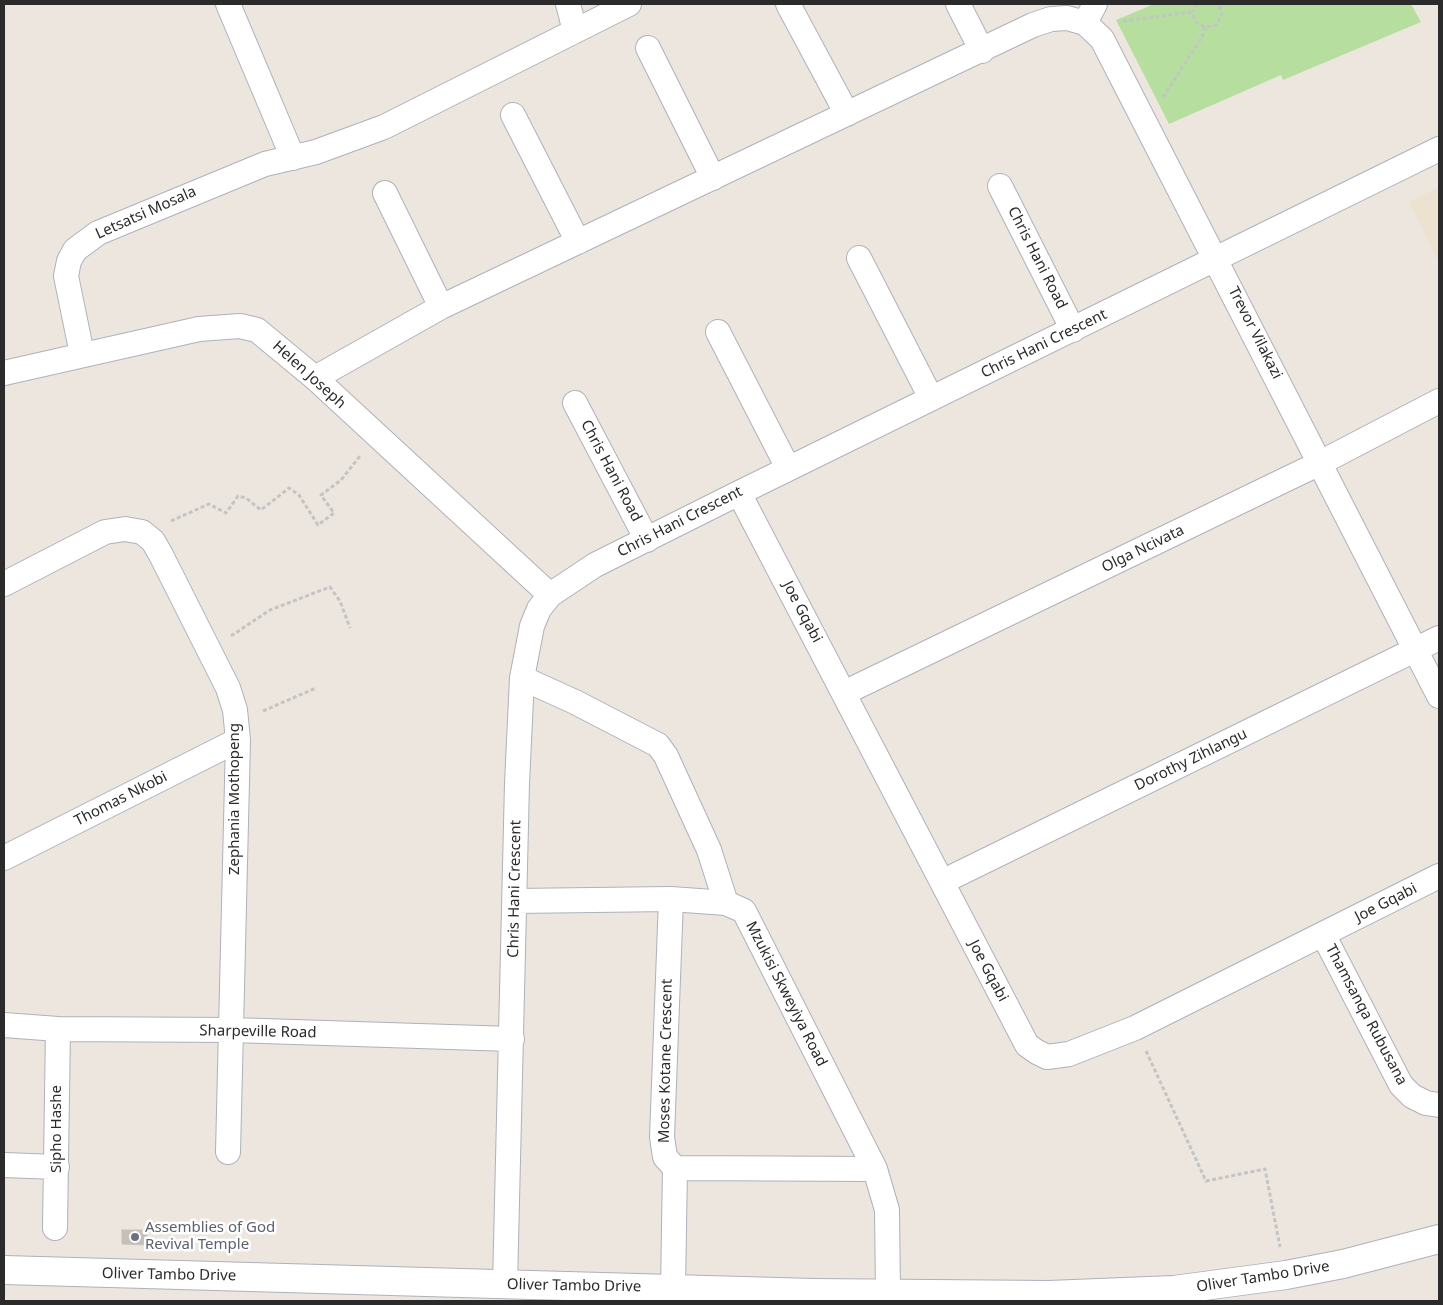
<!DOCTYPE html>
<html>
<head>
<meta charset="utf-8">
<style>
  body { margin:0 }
  #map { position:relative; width:1443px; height:1305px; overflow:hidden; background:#ece6df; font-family:"Noto Sans",sans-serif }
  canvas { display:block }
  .frame { position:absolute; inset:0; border:5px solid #2b2b2b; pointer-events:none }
</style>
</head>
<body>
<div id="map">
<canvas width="1443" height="1305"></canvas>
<div class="frame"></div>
</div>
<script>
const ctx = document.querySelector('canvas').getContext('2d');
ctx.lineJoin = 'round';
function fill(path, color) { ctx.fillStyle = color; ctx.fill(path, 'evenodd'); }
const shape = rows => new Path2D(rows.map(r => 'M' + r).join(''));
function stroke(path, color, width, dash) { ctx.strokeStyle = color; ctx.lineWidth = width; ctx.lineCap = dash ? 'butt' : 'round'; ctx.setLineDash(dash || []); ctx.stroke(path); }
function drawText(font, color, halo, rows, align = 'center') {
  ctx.font = font + ' "Noto Sans",sans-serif'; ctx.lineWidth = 5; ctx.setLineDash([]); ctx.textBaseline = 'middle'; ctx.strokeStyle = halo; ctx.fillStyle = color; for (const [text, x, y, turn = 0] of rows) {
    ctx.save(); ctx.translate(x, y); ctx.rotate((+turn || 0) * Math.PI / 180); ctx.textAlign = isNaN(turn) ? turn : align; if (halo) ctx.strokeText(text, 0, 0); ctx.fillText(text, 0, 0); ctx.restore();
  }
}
const education = shape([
  [1439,187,1439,263,1409,202]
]);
const green = shape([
  [1154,4,1411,4,1421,22,1283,80,1281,75,1169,124,1116,20]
]);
const building = shape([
  [122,1230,147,1230,147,1245,122,1244,122,1230]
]);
const path = shape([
  [1197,4,1192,12,1196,22,1205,27,1216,25,1222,15,1218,4],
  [1123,21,1192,12],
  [1163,97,1202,37,1205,27],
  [171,521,209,504,226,513,238,496,246,498,261,510,289,488,299,495,318,525,334,513,321,495,341,480,360,456],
  [231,636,270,610,330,587,340,601,350,628],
  [263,711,316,688],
  [1146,1051,1206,1181,1265,1169,1280,1247]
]);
const street = shape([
  [228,4,293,158],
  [568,4,575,31],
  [788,4,847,114],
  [958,4,982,51],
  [1085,23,1095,4],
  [648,48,713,178],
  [513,115,578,242],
  [1000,186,1073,330],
  [385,193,441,307],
  [859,258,931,398],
  [718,332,788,468],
  [82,354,66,276,69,261,75,250,98,233,265,164,316,152,384,127,629,4],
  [4,373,199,329,240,326,257,330,315,378,550,595],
  [315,378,441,307,1033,25,1051,19,1067,18,1085,23,1102,39,1439,696],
  [575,403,647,540],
  [739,493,1027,1045,1037,1052,1047,1057,1069,1054,1135,1028,1439,876],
  [4,584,105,532,125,529,142,532,153,541,161,555,228,688,235,710,238,740,228,1152],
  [522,678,575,702,658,745,666,756,709,850,726,903],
  [844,693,1320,463,1439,401],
  [4,858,238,740],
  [942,882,1439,638],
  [671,899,662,1137,665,1157,675,1168,875,1169],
  [515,901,671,899,726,903,744,911,875,1169,887,1210,888,1294],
  [1323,934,1401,1085,1412,1096,1426,1103,1439,1105],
  [4,1025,58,1029,232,1030,512,1039],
  [4,1165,57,1167],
  [55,1228,58,1029],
  [505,1285,517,783,522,678,532,626,539,609,550,595,595,565,739,493,1439,149],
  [673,1288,675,1168]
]);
const secondary = shape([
  [4,1270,813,1293,1049,1295,1174,1290,1286,1275,1343,1264,1439,1239]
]);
const markers = [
  [135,1237,5,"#6b7280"]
];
const streetNames = [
  ["Letsatsi Mosala",146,213,-24],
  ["Chris Hani Road",1037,258,63],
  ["Trevor Vilakazi",1255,333,63],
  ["Chris Hani Crescent",1044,344,-26],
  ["Helen Joseph",309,375,42],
  ["Chris Hani Road",611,471,62],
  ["Chris Hani Crescent",680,522,-27],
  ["Olga Ncivata",1143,549,-26],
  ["Joe Gqabi",802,612,62],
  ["Dorothy Zihlangu",1191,760,-26],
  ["Thomas Nkobi",121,799,-27],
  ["Zephania Mothopeng",235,799,-90],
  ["Chris Hani Crescent",515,889,-89],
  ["Joe Gqabi",1386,903,-27],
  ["Joe Gqabi",988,971,62],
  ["Mzukisi Skweyiya Road",786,994,63],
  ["Thamsanqa Rubusana",1366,1015,62],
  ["Sharpeville Road",258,1032,1],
  ["Moses Kotane Crescent",666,1061,-89],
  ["Sipho Hashe",57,1129,-90],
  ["Oliver Tambo Drive",169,1275,1],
  ["Oliver Tambo Drive",1263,1277,-9],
  ["Oliver Tambo Drive",574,1286,1]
];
const worshipNames = [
  ["Assemblies of God",145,1228],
  ["Revival Temple",145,1245]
];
fill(education, '#ede2cf');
fill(green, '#b6df9f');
fill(building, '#c5c0ba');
stroke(building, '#c8c2b8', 1);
stroke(street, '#afb1bb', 26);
stroke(secondary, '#afb1bb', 30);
stroke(path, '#c4c4c4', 3, [4, 2.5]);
stroke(street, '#fff', 24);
stroke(secondary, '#fff', 28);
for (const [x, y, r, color] of markers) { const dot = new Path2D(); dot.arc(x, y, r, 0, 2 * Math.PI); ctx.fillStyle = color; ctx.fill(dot); stroke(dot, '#fff', 2); }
drawText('15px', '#2b2b2b', '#fff', streetNames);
drawText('15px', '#5b616d', '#fff', worshipNames, 'left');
</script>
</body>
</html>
